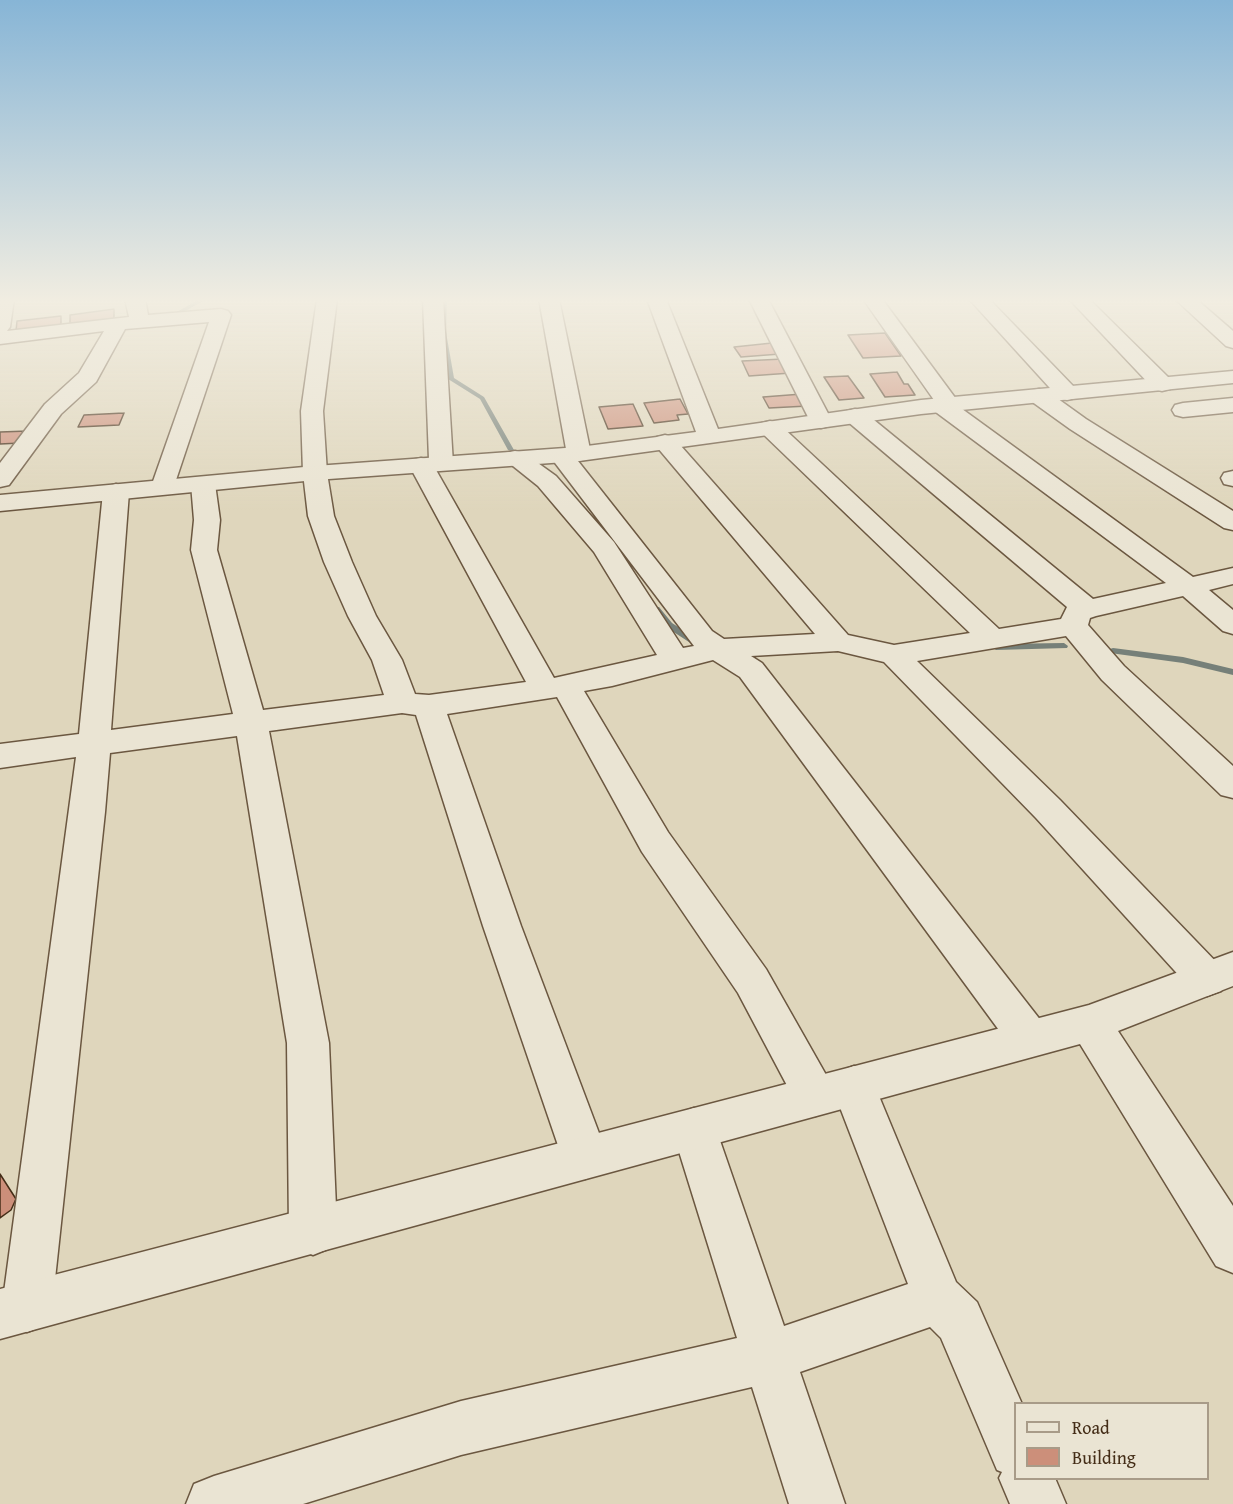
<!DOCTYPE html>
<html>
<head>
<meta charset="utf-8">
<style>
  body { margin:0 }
  #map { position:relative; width:1233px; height:1504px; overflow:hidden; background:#dfd6bc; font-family:"Gentium Book Plus",serif }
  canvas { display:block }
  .legend { position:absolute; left:1014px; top:1402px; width:195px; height:78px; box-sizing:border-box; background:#eae4d3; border:2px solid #a89b88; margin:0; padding:8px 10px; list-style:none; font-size:18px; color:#442d17 }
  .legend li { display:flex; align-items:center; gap:12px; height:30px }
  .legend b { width:30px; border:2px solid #a89b88 }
</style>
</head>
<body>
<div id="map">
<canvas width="1233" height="1504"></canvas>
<ul class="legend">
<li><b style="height:8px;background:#eae4d3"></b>Road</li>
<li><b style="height:16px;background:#cc8f7a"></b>Building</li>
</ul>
</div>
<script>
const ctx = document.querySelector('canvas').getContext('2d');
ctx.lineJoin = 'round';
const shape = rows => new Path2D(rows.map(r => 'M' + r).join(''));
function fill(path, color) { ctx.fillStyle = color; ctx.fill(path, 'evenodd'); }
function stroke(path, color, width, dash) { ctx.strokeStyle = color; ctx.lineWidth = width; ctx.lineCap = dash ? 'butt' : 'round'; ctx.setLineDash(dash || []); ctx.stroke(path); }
const stream = shape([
  [200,299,207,299,178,315,173,314,200,299],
  [441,299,447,299,446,332,454,378,484,397,514,450,513,451,508,450,480,399,448,379,440,332,441,299],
  [653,607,659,607,672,623,698,640,699,642,698,644,692,644,666,627,652,609,653,607],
  [1064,643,1068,646,1067,648,996,650,992,647,996,644,1064,643],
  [1113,648,1183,657,1233,669,1233,675,1183,663,1110,653,1109,651,1110,649,1113,648]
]);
const building = shape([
  [114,309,114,319,70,324,70,315,114,309],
  [61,316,61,325,16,331,17,321,61,316],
  [885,333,901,356,863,358,848,335,885,333],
  [772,343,780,354,741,357,734,347,772,343],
  [783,359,791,373,749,376,742,361,783,359],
  [897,372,904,384,908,384,915,395,885,397,870,374,897,372],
  [848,376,864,398,839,400,824,377,848,376],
  [802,394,808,406,769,408,763,397,802,394],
  [680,399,688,414,677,415,679,420,654,423,644,403,680,399],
  [633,404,643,426,608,429,599,407,633,404],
  [124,413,119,425,78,427,84,415,124,413],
  [28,431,21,443,0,444,0,432,28,431],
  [0,1174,16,1199,11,1210,0,1218,0,1174]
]);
const minor = shape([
  [0,299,14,299,10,327,7,331,129,317,125,299,145,299,148,315,221,309,228,311,231,315,172,492,163,494,154,492,151,487,209,322,125,329,96,382,61,414,9,485,0,487,0,463,45,404,79,373,104,331,0,344,0,299],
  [317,299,337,299,323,411,327,473,334,516,352,562,376,616,402,660,415,694,429,695,526,682,409,465,412,460,421,458,429,460,423,299,443,299,453,464,450,469,436,470,554,678,657,655,594,552,538,486,503,458,506,453,515,451,524,453,556,476,614,542,683,648,694,646,549,455,553,450,566,449,539,299,559,299,591,454,587,459,578,461,712,631,724,639,815,634,657,447,653,442,657,437,665,435,673,437,848,635,894,645,970,633,762,433,758,428,762,423,770,421,778,423,999,629,1061,619,1067,607,847,421,844,416,847,411,855,409,863,411,1093,599,1166,583,933,410,930,405,934,400,863,299,882,299,956,399,959,404,958,406,1193,577,1233,568,1233,584,1209,590,1233,610,1233,634,1223,631,1183,596,1096,616,1090,618,1088,625,1124,666,1233,766,1233,798,1221,795,1102,680,1066,636,917,661,1060,800,1221,967,1227,979,1221,991,1207,996,1193,991,1036,818,884,662,838,651,751,656,762,663,1045,1026,1051,1039,1045,1052,1030,1057,1015,1052,740,677,713,660,612,686,584,691,668,832,766,969,834,1089,832,1086,839,1072,854,1066,869,1072,956,1282,977,1302,1022,1404,1016,1404,1016,1478,1055,1478,1066,1504,1010,1504,999,1478,1002,1472,997,1470,941,1338,930,1327,800,1372,845,1504,789,1504,752,1387,461,1455,303,1504,186,1504,194,1484,214,1476,461,1401,737,1338,672,1129,678,1114,694,1108,710,1114,716,1129,784,1326,908,1284,836,1097,830,1110,815,1116,800,1110,738,993,642,852,557,697,447,714,521,926,608,1157,601,1172,585,1179,569,1172,562,1157,483,926,416,715,402,713,269,731,329,1043,337,1231,330,1248,313,1255,296,1248,289,1231,287,1043,237,736,110,753,105,812,52,1307,45,1325,27,1332,9,1325,2,1307,76,757,0,768,0,744,79,734,103,492,107,487,116,484,125,487,129,492,111,730,233,714,191,550,194,520,191,484,194,479,203,477,212,479,215,484,220,520,217,550,263,710,384,695,372,660,348,616,324,562,308,516,303,473,301,411,317,299],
  [749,299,768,299,832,421,829,426,821,428,813,426,810,421,749,299],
  [969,299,989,299,1075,388,1078,393,1075,398,1067,400,1059,398,969,299],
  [1069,299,1089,299,1170,379,1173,384,1170,389,1162,391,1154,389,1069,299],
  [1175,299,1196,299,1233,331,1233,348,1226,346,1175,299],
  [1039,389,1047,391,1086,419,1233,511,1233,530,1224,528,1070,429,1031,401,1028,396,1031,391,1039,389],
  [1233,398,1233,412,1183,417,1175,415,1172,410,1175,405,1183,403,1233,398],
  [1233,471,1233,486,1224,484,1221,478,1224,473,1233,471]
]);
const tertiary = shape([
  [647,299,666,299,718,429,921,400,1233,371,1233,383,921,414,579,461,315,480,0,511,0,495,315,466,579,447,696,432,647,299],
  [1233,952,1233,986,1118,1031,1233,1206,1233,1273,1216,1266,1080,1044,0,1339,0,1289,1089,1005,1233,952]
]);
fill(stream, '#768079');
fill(building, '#cc8f7a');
stroke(building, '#442d17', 1.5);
stroke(minor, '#6b5740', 3);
stroke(tertiary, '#6b5740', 3);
fill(minor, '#eae4d3');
fill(tertiary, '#eae4d3');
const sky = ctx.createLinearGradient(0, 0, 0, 510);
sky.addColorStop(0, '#87b5d6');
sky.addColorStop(0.59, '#f1ede1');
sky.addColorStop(1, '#f1ede100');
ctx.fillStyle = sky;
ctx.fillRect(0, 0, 1233, 510);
</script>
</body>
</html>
